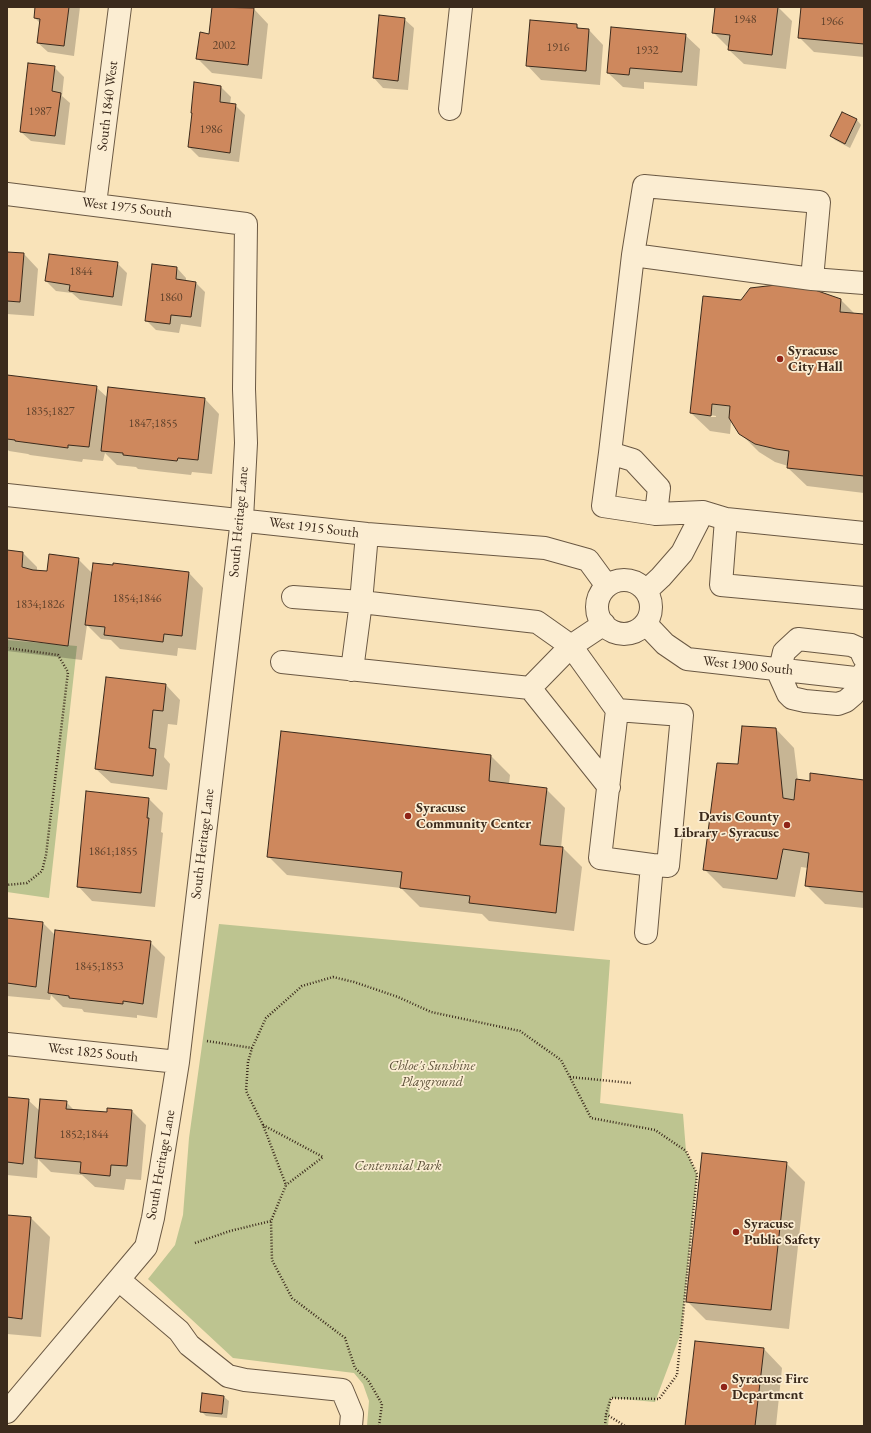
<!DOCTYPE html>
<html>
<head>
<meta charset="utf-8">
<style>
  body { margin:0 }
  #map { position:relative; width:871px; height:1433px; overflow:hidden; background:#f9e3b9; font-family:"EB Garamond",serif }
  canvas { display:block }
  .frame { position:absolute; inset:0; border:8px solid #3b2a1c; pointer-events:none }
</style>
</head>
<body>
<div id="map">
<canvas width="871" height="1433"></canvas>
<div class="frame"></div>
</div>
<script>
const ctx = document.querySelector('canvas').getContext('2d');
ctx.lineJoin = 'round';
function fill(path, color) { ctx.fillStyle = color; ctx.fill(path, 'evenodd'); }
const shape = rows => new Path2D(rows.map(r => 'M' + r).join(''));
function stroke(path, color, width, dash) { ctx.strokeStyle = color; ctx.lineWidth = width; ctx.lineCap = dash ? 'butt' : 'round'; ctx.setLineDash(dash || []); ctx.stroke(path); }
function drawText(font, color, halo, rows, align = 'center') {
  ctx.font = font + ' "EB Garamond",serif'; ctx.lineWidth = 3.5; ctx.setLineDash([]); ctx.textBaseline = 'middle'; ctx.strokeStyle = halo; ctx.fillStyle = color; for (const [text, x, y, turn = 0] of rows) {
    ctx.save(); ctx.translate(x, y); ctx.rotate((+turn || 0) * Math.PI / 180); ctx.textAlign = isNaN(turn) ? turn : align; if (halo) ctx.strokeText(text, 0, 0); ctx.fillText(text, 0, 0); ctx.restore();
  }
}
const green = shape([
  [7,640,77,646,49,898,7,892],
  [219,924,610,960,600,1103,683,1114,686,1151,697,1174,681,1333,655,1402,611,1398,608,1426,367,1426,369,1401,363,1384,354,1373,233,1358,148,1279,175,1245,183,1215,189,1138]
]);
const shadow = shape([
  [36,7,80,7,74,56,48,52,38,43,41,24,35,18],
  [213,7,236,7,254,9,268,24,262,79,212,73,197,58,210,35],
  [716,7,778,7,792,21,786,69,744,64,729,50,730,47,728,47,713,32],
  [802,7,864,7,864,57,814,52,799,37],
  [404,19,414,28,408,90,383,88,374,78],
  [576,25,581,30,589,30,603,45,600,85,541,80,527,65],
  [685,35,700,49,697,86,644,82,644,89,623,87,608,73],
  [54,67,64,77,62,96,70,103,65,145,31,141,21,132],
  [195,84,221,87,231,97,230,104,235,105,245,115,239,162,199,157,189,147],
  [842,113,857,120,861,125,850,148,835,140,831,136],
  [7,253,24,254,38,269,34,316,7,314],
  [117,263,127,273,122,306,80,300,72,293,56,291,46,281],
  [177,268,186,278,186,281,195,282,205,292,201,327,181,324,179,333,156,330,146,320],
  [812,290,841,300,855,314,864,315,864,493,807,486,788,468,788,466,775,462,759,452,740,433,733,422,731,422,730,434,710,431,691,413,742,301],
  [710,415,716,416,716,417,710,417],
  [7,376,96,387,108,398,109,388,205,399,219,414,212,474,192,472,191,475,138,469,136,467,117,465,105,453,103,461,83,459,82,462,30,455,28,454,9,451,7,449],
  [7,551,23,553,37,567,37,570,48,572,78,559,92,573,189,573,203,588,196,650,178,648,177,656,120,649,111,640,101,639,87,625,82,660,7,651],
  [107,678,166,685,180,700,177,725,168,724,164,757,170,764,167,790,111,783,96,769],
  [776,729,794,748,798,781,811,782,864,781,864,908,825,904,806,885,808,868,801,867,795,897,723,888,704,869,739,765],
  [491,756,510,775,509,784,546,789,565,808,561,848,563,848,582,867,574,931,489,921,482,914,420,907,401,888,287,875,268,856],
  [87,792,149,799,163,813,161,832,163,833,155,907,92,901,78,886],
  [7,919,43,923,56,936,150,942,165,957,157,1018,137,1015,137,1018,84,1012,82,1009,63,1007,51,995,50,1000,7,996],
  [7,1098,28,1100,40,1111,66,1102,74,1110,108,1113,132,1111,146,1125,141,1180,126,1179,124,1190,95,1187,82,1175,51,1172,38,1159,37,1178,7,1175],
  [786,1163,805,1182,789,1329,706,1320,687,1301],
  [7,1216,31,1218,50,1237,41,1337,7,1334],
  [764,1349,782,1368,776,1426,686,1426],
  [224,1397,229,1401,227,1418,206,1416,201,1411]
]);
const building = shape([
  [35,7,69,7,64,46,37,43,40,19,34,18,35,7],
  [212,7,254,8,248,65,196,59,200,32,209,34,212,7],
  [715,7,778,7,772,55,728,50,730,35,712,33,715,7],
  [801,7,864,7,864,44,798,38,801,7],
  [379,15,405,18,398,81,373,78,379,15],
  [530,20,577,24,577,28,589,29,586,71,526,66,530,20],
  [611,27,686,34,682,72,630,68,629,75,607,73,611,27],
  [28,63,55,66,52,91,61,93,55,136,20,132,28,63],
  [194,82,221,86,220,102,236,104,230,153,188,147,192,113,191,113,194,82],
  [842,112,857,119,845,144,830,136,842,112],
  [7,252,24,253,20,302,7,301,7,252],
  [49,254,118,262,113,297,69,291,70,285,45,281,49,254],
  [152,264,177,267,176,279,196,282,191,317,171,315,170,324,145,321,152,264],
  [776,285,812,289,841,299,840,312,864,314,864,476,787,468,789,451,776,449,755,444,739,434,729,418,730,406,712,404,711,416,690,413,703,296,741,300,750,288,776,285],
  [7,375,97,386,89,447,68,445,68,448,15,441,15,440,7,439,7,375],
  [108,387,205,398,198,460,178,458,177,461,123,455,123,453,101,451,108,387],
  [7,550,23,552,22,567,33,570,47,571,49,554,79,558,68,646,7,638,7,550],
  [93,563,113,565,113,563,189,572,182,636,164,634,163,642,104,635,105,627,85,625,93,563],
  [106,677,166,684,163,711,153,710,149,748,156,749,153,776,95,769,106,677],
  [742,726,776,728,783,798,794,800,796,779,810,781,810,773,864,780,864,892,805,886,809,853,783,849,777,879,703,870,717,763,738,764,742,726],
  [281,731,491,755,489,781,547,788,540,845,563,847,556,913,469,903,470,896,400,888,402,872,267,857,281,731],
  [86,791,149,798,147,818,149,818,141,893,77,887,86,791],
  [7,918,43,922,36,987,7,983,7,918],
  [55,930,151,941,143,1004,123,1001,123,1004,69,998,69,996,48,993,55,930],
  [7,1097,29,1099,23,1164,7,1162,7,1097],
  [40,1099,67,1101,66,1109,107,1112,107,1108,132,1110,127,1166,111,1165,110,1176,80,1173,81,1162,35,1158,40,1099],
  [702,1153,787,1162,771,1310,686,1302,702,1153],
  [7,1215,31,1217,22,1319,7,1317,7,1215],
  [695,1341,764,1348,755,1426,685,1426,695,1341],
  [202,1393,224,1396,222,1414,200,1412,202,1393]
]);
const path = shape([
  [7,648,58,655,68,672,46,855,42,871,27,883,7,885],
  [207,1041,252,1048],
  [570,1077,631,1083],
  [263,1125,323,1157,286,1185],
  [195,1243,230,1231,271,1221],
  [606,1414,625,1426],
  [379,1426,382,1404,368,1380,355,1368,345,1338,292,1298,272,1260,271,1221,286,1185,263,1125,246,1091,248,1062,252,1048,266,1018,302,986,333,977,354,982,398,997,431,1012,520,1031,561,1060,591,1118,655,1130,686,1151,697,1174,677,1375,659,1399,611,1398,606,1414,605,1426]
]);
const minor = shape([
  [450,109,461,7],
  [7,194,246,224,244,389,246,443,242,519,178,1062,153,1218,146,1247,7,1412],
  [95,204,120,7],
  [633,255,812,279],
  [864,283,812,279,819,202,644,186,633,255,610,453,603,506,656,514,703,512,726,519,864,533],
  [610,453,633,460,659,488,656,514],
  [7,495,367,534,545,548,588,560,607,586],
  [726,519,721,585,864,598],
  '597 607a27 27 0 1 1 54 0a27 27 0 1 1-54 0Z',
  [646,591,661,577,682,553,703,512],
  [293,597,361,602,537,622,571,646,604,624],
  [646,624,665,644,687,659,864,679],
  [864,658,860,649,851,645,798,639,784,652,779,674,788,694,792,698,805,701,838,704,846,701,853,695,861,684,864,672],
  [282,662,530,688],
  [352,670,361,602,367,534],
  [609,787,530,688,571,646,617,710],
  [646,933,652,865,668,866,682,715,617,710,600,858,652,865],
  [7,1044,178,1062],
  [119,1280,179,1331,189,1345,228,1376,245,1380,342,1390,352,1414,351,1426]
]);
const markers = [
  [780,359,4,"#8f2418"],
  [408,816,4,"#8f2418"],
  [787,825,4,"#8f2418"],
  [736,1232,4,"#8f2418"],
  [724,1387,4,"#8f2418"]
];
const numberNames = [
  ["1948",745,20],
  ["1966",832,22],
  ["2002",224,46],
  ["1916",558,48],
  ["1932",647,51],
  ["1987",40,112],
  ["1986",211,130],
  ["1844",81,272],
  ["1860",171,298],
  ["1835;1827",50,412],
  ["1847;1855",153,424],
  ["1854;1846",137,599],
  ["1834;1826",40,605],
  ["1861;1855",113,852],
  ["1845;1853",99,967],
  ["1852;1844",84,1135]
];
const streetNames = [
  ["South 1840 West",108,106,-83],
  ["West 1975 South",127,208,7],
  ["South Heritage Lane",239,522,-85],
  ["West 1915 South",314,528,7],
  ["West 1900 South",748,666,6],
  ["South Heritage Lane",203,844,-83],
  ["West 1825 South",93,1053,6],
  ["South Heritage Lane",161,1165,-80]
];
const poiNames = [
  ["Syracuse",788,351],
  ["City Hall",788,367],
  ["Syracuse",416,808],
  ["Community Center",416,824],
  ["Davis County",779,817,"right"],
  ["Library - Syracuse",779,833,"right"],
  ["Syracuse",744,1224],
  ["Public Safety",744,1240],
  ["Syracuse Fire",732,1379],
  ["Department",732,1395]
];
const parkNames = [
  ["Chloe's Sunshine",432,1066],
  ["Playground",432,1082],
  ["Centennial Park",398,1166]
];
fill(green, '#bdc490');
fill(shadow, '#0003');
fill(building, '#ce885d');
stroke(building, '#3b2a1c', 1);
stroke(minor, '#6a5843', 24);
stroke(path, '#3b2a1c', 2.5, [1, 2]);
stroke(minor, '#fbedd2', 22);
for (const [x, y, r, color] of markers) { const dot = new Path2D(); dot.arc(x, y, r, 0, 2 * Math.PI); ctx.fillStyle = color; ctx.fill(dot); stroke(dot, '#fbedd2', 1.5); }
drawText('12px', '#60422c', null, numberNames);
drawText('14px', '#3b2a1c', '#fbedd2', streetNames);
drawText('bold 14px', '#3b2a1c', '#fbedd2', poiNames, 'left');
drawText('italic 14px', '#5c5039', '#fbedd2', parkNames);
</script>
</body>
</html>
